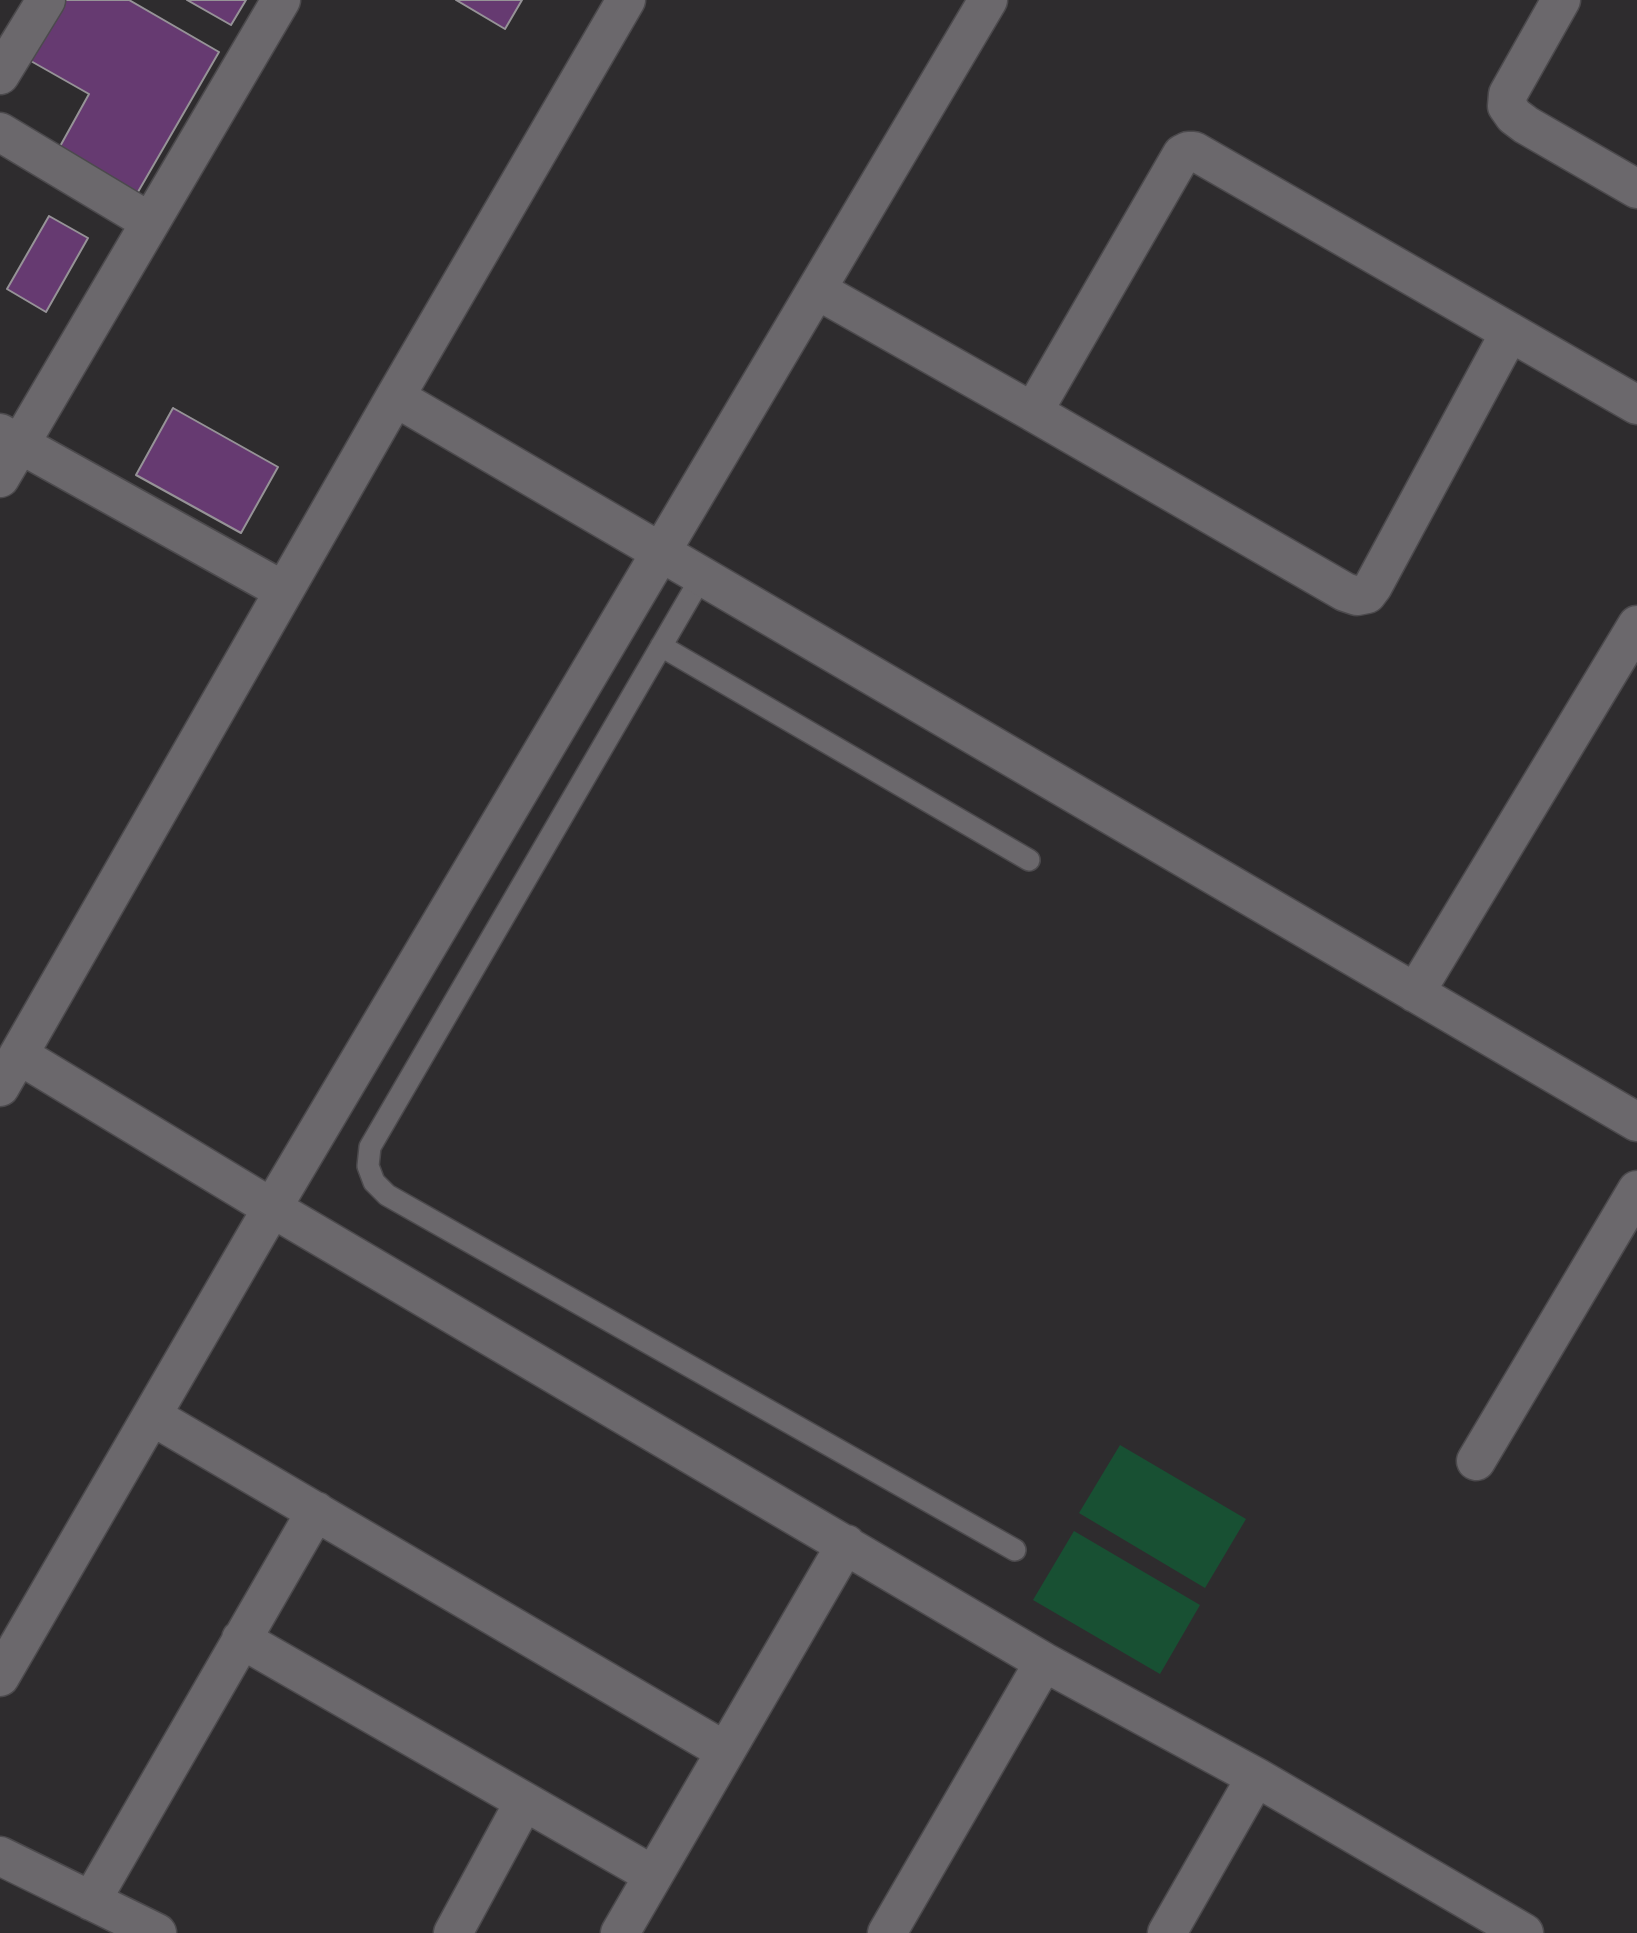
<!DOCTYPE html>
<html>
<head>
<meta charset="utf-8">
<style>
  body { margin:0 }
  canvas { display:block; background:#2e2c2e }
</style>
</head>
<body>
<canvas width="1637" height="1933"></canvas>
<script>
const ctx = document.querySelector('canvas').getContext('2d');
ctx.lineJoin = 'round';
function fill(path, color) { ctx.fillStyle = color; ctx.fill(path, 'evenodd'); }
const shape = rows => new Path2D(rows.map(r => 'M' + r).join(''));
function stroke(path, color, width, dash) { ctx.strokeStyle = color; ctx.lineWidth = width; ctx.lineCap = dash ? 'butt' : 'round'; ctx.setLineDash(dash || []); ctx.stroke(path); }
const green = shape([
  [1120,1445,1246,1519,1205,1588,1079,1513],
  [1074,1531,1200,1605,1160,1674,1033,1600]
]);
const building = shape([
  [54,0,129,0,219,52,131,204,53,159,89,94,22,56,54,0],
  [187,0,246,0,231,25,187,0],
  [456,0,522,0,505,29,456,0],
  [49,216,88,238,46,312,7,289,49,216],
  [173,408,278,467,241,533,136,475,173,408]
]);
const service = shape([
  [702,576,370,1147,368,1166,374,1182,387,1195,1015,1550],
  [661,646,1029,860]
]);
const minor = shape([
  [1561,0,1508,94,1507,106,1514,116,1526,125,1637,189],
  [0,75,46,0],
  [0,132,150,222],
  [817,290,1033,412,1182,154,1188,151,1194,151,1637,405],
  [395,397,1637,1122],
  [1033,412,1345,592,1357,596,1367,594,1373,586,1510,332],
  [0,433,284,591],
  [0,478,281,0],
  [1415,993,1637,625],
  [19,1055,272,1208,1044,1662,1256,1777,1524,1933],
  [0,1087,395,397,626,0],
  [152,1416,725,1751],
  [1476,1461,1637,1190],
  [241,1639,653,1875],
  [0,1677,272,1208,988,0],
  [0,1856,157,1933],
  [91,1901,316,1511],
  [453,1933,524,1802],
  [620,1933,846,1544],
  [887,1933,1044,1662],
  [1167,1933,1256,1777]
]);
fill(green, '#185033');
fill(building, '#663a71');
stroke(building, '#969397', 2);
stroke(service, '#4c4a4d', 24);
stroke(minor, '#4c4a4d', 41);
stroke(service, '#6b686c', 21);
stroke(minor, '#6b686c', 38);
</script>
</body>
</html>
